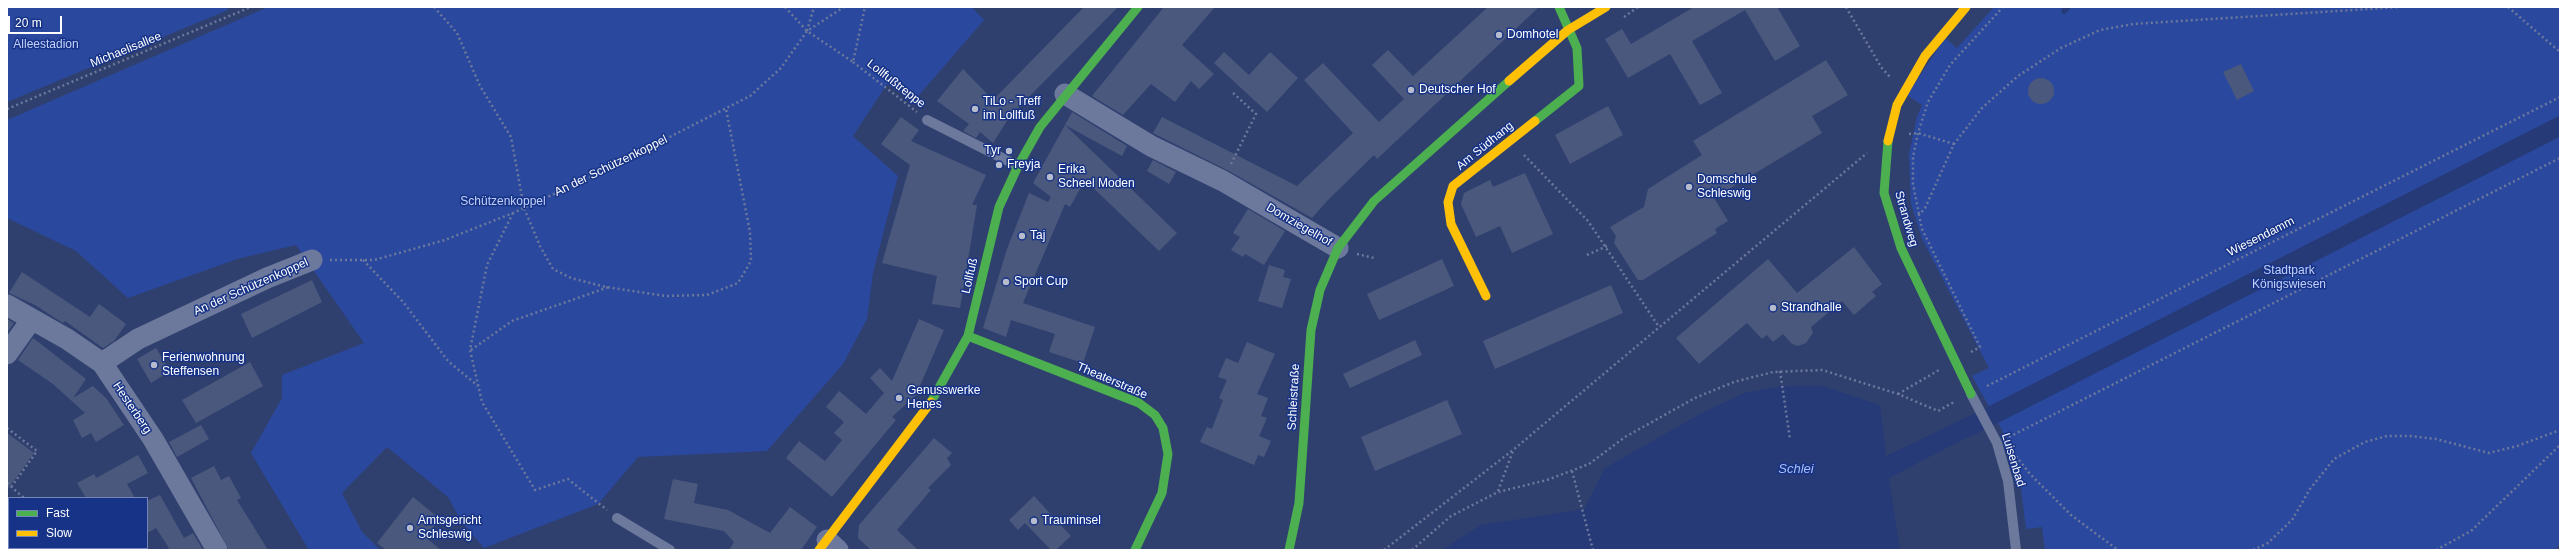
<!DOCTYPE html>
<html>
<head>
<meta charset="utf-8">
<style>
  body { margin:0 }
  #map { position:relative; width:2567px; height:557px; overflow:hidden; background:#30406e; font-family:Helvetica,sans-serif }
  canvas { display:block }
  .frame { position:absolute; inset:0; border:8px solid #fff; pointer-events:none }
  .legend { position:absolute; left:8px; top:497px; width:140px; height:52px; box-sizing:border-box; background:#173387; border:1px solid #7485b7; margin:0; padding:5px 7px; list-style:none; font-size:12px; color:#fff }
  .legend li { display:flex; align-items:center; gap:8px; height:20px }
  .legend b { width:20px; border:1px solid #7485b7 }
  .scale { position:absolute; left:8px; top:16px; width:54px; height:18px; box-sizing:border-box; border:2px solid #fff; border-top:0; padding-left:5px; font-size:12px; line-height:14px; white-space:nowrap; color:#fff; -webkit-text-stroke:3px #173387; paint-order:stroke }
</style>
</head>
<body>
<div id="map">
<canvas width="2567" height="557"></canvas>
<div class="frame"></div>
<ul class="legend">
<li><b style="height:5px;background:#4caf50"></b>Fast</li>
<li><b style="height:5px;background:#ffc107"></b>Slow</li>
</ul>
<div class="scale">20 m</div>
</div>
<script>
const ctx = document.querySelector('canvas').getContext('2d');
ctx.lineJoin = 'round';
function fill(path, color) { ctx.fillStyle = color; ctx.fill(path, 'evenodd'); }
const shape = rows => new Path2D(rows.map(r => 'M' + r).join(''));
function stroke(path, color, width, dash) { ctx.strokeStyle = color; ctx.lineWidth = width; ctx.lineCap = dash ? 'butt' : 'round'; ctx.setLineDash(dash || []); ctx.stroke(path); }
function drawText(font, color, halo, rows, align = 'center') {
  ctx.font = font + ' Helvetica,sans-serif'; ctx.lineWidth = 3; ctx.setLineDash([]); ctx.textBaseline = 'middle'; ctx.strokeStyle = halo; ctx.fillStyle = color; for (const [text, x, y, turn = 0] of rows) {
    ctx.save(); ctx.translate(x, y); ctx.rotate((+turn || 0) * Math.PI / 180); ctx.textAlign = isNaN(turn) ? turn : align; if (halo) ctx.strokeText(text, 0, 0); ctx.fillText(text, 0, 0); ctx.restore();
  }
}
const green = shape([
  [7,7,227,7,228,10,7,102],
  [268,7,972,7,984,20,914,101,887,84,853,136,898,176,873,273,867,319,843,364,767,451,638,457,598,504,484,548,461,521,448,497,387,447,342,493,362,532,380,550,309,550,251,453,282,398,282,375,364,343,296,245,237,259,128,298,76,251,7,218,7,120],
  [1994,7,2560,7,2560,544,2555,550,2045,550,2042,527,2026,529,2019,473,2008,441,1972,376,1989,368,1922,239,1911,204,1909,154,1917,117,1922,105,1907,95,1945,38,1957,48]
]);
const water = shape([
  [1782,386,1823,386,1880,405,1886,456,1967,417,1974,434,1889,478,1900,550,1442,550,1481,525,1584,509,1605,468,1700,414,1744,393]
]);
const stream = shape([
  [2064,11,2068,7]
]);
const canal = shape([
  [1971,426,2560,126]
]);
const building = shape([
  [1084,7,1118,7,1010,116,993,143,980,132,976,138,963,131,969,124,937,101,963,69,993,100],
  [1164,7,1215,7,1182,45,1214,74,1199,89,1191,81,1175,102,1151,84,1123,115,1092,96],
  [1488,7,1539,7,1377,159,1374,155,1328,200,1312,218,1229,171,1153,133,1162,117,1297,186,1353,133,1304,80,1323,63,1379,122,1404,99,1372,65,1388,50,1413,76],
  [1694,7,1777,7,1800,46,1775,61,1745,10,1692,41,1722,93,1700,105,1670,54,1628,78,1605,39,1622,29,1631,44],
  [1224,52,1249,75,1270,52,1298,78,1267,112,1214,63],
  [1826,60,1848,95,1812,116,1822,133,1714,198,1728,221,1715,229,1717,233,1643,280,1638,280,1614,243,1616,236,1610,227,1644,207,1648,189,1702,155,1693,141],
  [2241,64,2254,91,2237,100,2223,72],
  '2028 91a13 13 0 1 1 26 0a13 13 0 1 1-26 0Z',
  [1608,106,1623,135,1570,164,1555,135],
  [1072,112,1127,146,1122,156,1065,125],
  [901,117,919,130,911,141,986,175,972,205,977,205,960,308,932,304,937,276,882,263,910,165,881,144],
  [1065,125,1177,233,1159,251,1085,180,1070,207,1065,204,1023,303,1095,327,1083,363,1049,352,1055,334,1011,320,1006,337,983,328,1007,249,1029,193,1048,202,1051,197,1033,183],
  [1153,160,1176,172,1169,184,1147,171],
  [1525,173,1553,234,1512,253,1500,226,1476,237,1461,204,1464,193,1490,180,1493,187],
  [1248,209,1285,231,1264,265,1245,254,1243,257,1231,250,1240,237,1233,233],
  [1854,247,1882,284,1872,292,1876,296,1854,315,1842,301,1811,327,1813,333,1806,343,1798,346,1792,344,1783,334,1773,342,1767,335,1762,339,1747,323,1699,364,1676,338,1768,259,1797,293],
  [1442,259,1454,286,1379,320,1367,294],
  [1269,265,1285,270,1283,277,1291,279,1282,308,1258,301],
  [22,272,90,317,99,304,126,324,114,341,103,348,65,321,63,323,35,305,9,293],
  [312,280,322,302,252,338,241,314],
  [1611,285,1623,313,1495,369,1483,341],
  [7,319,14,323,7,333],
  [919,319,944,330,916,395,892,417,896,420,832,497,786,458,799,441,825,461,842,440,834,433,844,422,826,407,839,391,866,414,884,393,870,378,880,368,892,381],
  [33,338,86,379,73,398,93,386,106,398,124,425,96,442,91,433,82,438,73,420,85,413,53,384,18,360],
  [1415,340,1422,355,1350,388,1343,374],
  [1247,342,1275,354,1257,394,1268,398,1261,416,1267,418,1259,436,1271,441,1264,457,1258,455,1254,465,1200,442,1207,427,1212,429,1223,400,1219,398,1227,380,1218,377,1226,358,1238,363],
  [156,348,170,371,151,383,137,359],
  [250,362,263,386,196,423,182,400],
  [1447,400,1462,434,1375,471,1361,437],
  [201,425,209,439,177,457,169,442],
  [7,433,34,453,7,490],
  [934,438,952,453,947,458,951,465,928,488,931,490,897,530,918,550,871,550,858,538,859,525],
  [138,455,148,473,127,484,135,498,86,498,77,483,94,474,96,478],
  [214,466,221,480,229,476,241,498,237,500,268,550,229,550,191,478],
  [673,479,698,484,694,503,728,510,770,533,790,507,817,527,801,550,729,550,734,542,724,531,664,519],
  [160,495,184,538,193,533,203,550,166,550,169,548,156,528,147,533,147,501],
  [1034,496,1071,536,1056,550,1051,550,1025,523,1018,530,1009,520],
  [413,497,440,519,425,537,441,550,386,550,377,543]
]);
const path = shape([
  [434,7,457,33,480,86,511,137,524,208,540,246,553,269,571,278,606,287,665,296,707,295,738,283,751,261,750,232,726,109],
  [785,7,807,31,853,62,865,7],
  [1846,7,1881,67,1890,77],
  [2508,7,2560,52],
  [1624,17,1638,7],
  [807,31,814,7],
  [853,62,917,112],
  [7,109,251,7],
  [1909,134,1918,133,1954,144],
  [1524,155,1588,221,1659,327],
  [1231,164,1256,114,1231,91],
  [513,213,487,265,470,350,482,402,535,490,568,479,607,510],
  [1919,214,1913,184,1913,157,1918,133,1928,102,1950,65,2003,7],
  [1357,254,1374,258],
  [1587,255,1607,246],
  [330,260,374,260,445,240,513,213,597,174,750,96,781,68,807,31,844,7],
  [363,260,404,303,448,361,478,386],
  [471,350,512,321,609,287],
  [1971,352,1980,347,1922,229,1919,215,1925,208,1954,144,1982,108,2018,76,2061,48,2100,30,2133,24,2400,7],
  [1780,371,1790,439],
  [1987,386,2560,97],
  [1898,394,1939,370],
  [7,428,37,451,12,486],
  [2009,437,2560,158],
  [2016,456,2030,474,2071,515,2118,550],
  [1572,471,1593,550],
  [7,483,24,498],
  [1498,491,1513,451],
  [70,548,72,550],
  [1384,550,1513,450,1867,153],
  [1412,550,1451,516,1498,492,1547,480,1589,464,1625,437,1695,398,1734,382,1773,372,1822,370,1898,394,1938,411,1954,402],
  [2253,550,2268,543,2292,520,2310,489,2334,459,2365,442,2387,436,2410,436,2436,439,2489,453,2517,446,2560,430],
  [2436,550,2471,531,2560,445]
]);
const lane = shape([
  [927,120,1018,166],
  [1971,394,1997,443,2008,481,2016,550],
  [617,518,670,550]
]);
const street = shape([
  [1065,94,1151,146,1223,181,1338,248],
  [7,305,67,339,102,363,153,439,217,550],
  [7,354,32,319],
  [102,363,138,339,267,278,312,260],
  [827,540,838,550]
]);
const fast = shape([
  [1535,121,1579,86,1577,48,1559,7],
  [1888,141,1884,193,1901,248,1971,394],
  [968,336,1139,403,1155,415,1163,428,1168,454,1162,493,1135,550],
  [931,402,968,336,999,207,1018,166,1040,127,1138,7],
  [1289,550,1299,503,1311,330,1320,290,1338,248,1374,201,1509,81]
]);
const slow = shape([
  [1509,81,1568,30,1606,7],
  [1888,141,1897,105,1925,56,1966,7],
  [1486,296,1451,224,1448,202,1453,186,1535,121],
  [819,550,931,402]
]);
const markers = [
  [1499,35,4,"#b7bccc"],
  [1411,90,4,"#b7bccc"],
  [975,109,4,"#b7bccc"],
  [1009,151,4,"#b7bccc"],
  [999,165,4,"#b7bccc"],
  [1050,177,4,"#b7bccc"],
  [1689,187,4,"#b7bccc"],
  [1022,236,4,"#b7bccc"],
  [1006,282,4,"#b7bccc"],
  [1773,308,4,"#b7bccc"],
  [154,365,4,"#b7bccc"],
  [899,398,4,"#b7bccc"],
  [1034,521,4,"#b7bccc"],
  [410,528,4,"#b7bccc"]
];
const poiNames = [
  ["Domhotel",1507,35],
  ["Deutscher Hof",1419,90],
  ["TiLo - Treff",983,102],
  ["im Lollfuß",983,116],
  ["Tyr",1001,151,"right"],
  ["Freyja",1007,165],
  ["Erika",1058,170],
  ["Scheel Moden",1058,184],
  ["Domschule",1697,180],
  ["Schleswig",1697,194],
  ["Taj",1030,236],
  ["Sport Cup",1014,282],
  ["Strandhalle",1781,308],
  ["Ferienwohnung",162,358],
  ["Steffensen",162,372],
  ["Genusswerke",907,391],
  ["Henes",907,405],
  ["Amtsgericht",418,521],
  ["Schleswig",418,535],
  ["Trauminsel",1042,521]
];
const parkNames = [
  ["Alleestadion",46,45],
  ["Schützenkoppel",503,202],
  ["Stadtpark",2289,271],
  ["Königswiesen",2289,285]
];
const streetNames = [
  ["Michaelisallee",126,50,-22],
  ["Lollfußtreppe",896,84,38],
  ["Am Südhang",1485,146,-39],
  ["An der Schützenkoppel",611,166,-26],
  ["Strandweg",1906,219,74],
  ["Domziegelhof",1299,225,30],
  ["Wiesendamm",2261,237,-27],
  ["Lollfuß",970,276,-77],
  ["An der Schützenkoppel",251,287,-24],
  ["Theaterstraße",1112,381,23],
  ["Schleistraße",1294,397,-87],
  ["Hesterberg",132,408,56],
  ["Luisenbad",2013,460,73]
];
const waterNames = [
  ["Schlei",1796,469]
];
fill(green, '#2a499e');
fill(water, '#263a77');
stroke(stream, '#263a77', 5.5);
stroke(canal, '#263a77', 19);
fill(building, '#4a587d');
stroke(path, '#6c789c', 2.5, [2, 3]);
stroke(lane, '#6c789c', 10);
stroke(street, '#6c789c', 21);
stroke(fast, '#4caf50', 9);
stroke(slow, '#ffc107', 9);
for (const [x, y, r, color] of markers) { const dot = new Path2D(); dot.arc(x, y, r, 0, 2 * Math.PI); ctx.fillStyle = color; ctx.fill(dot); stroke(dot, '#173387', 1.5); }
drawText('12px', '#fff', '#173387', poiNames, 'left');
drawText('12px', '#c3d1fa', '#173387', parkNames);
drawText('12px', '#fff', '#173387', streetNames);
drawText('italic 13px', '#a9bdf5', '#173387', waterNames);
</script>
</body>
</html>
